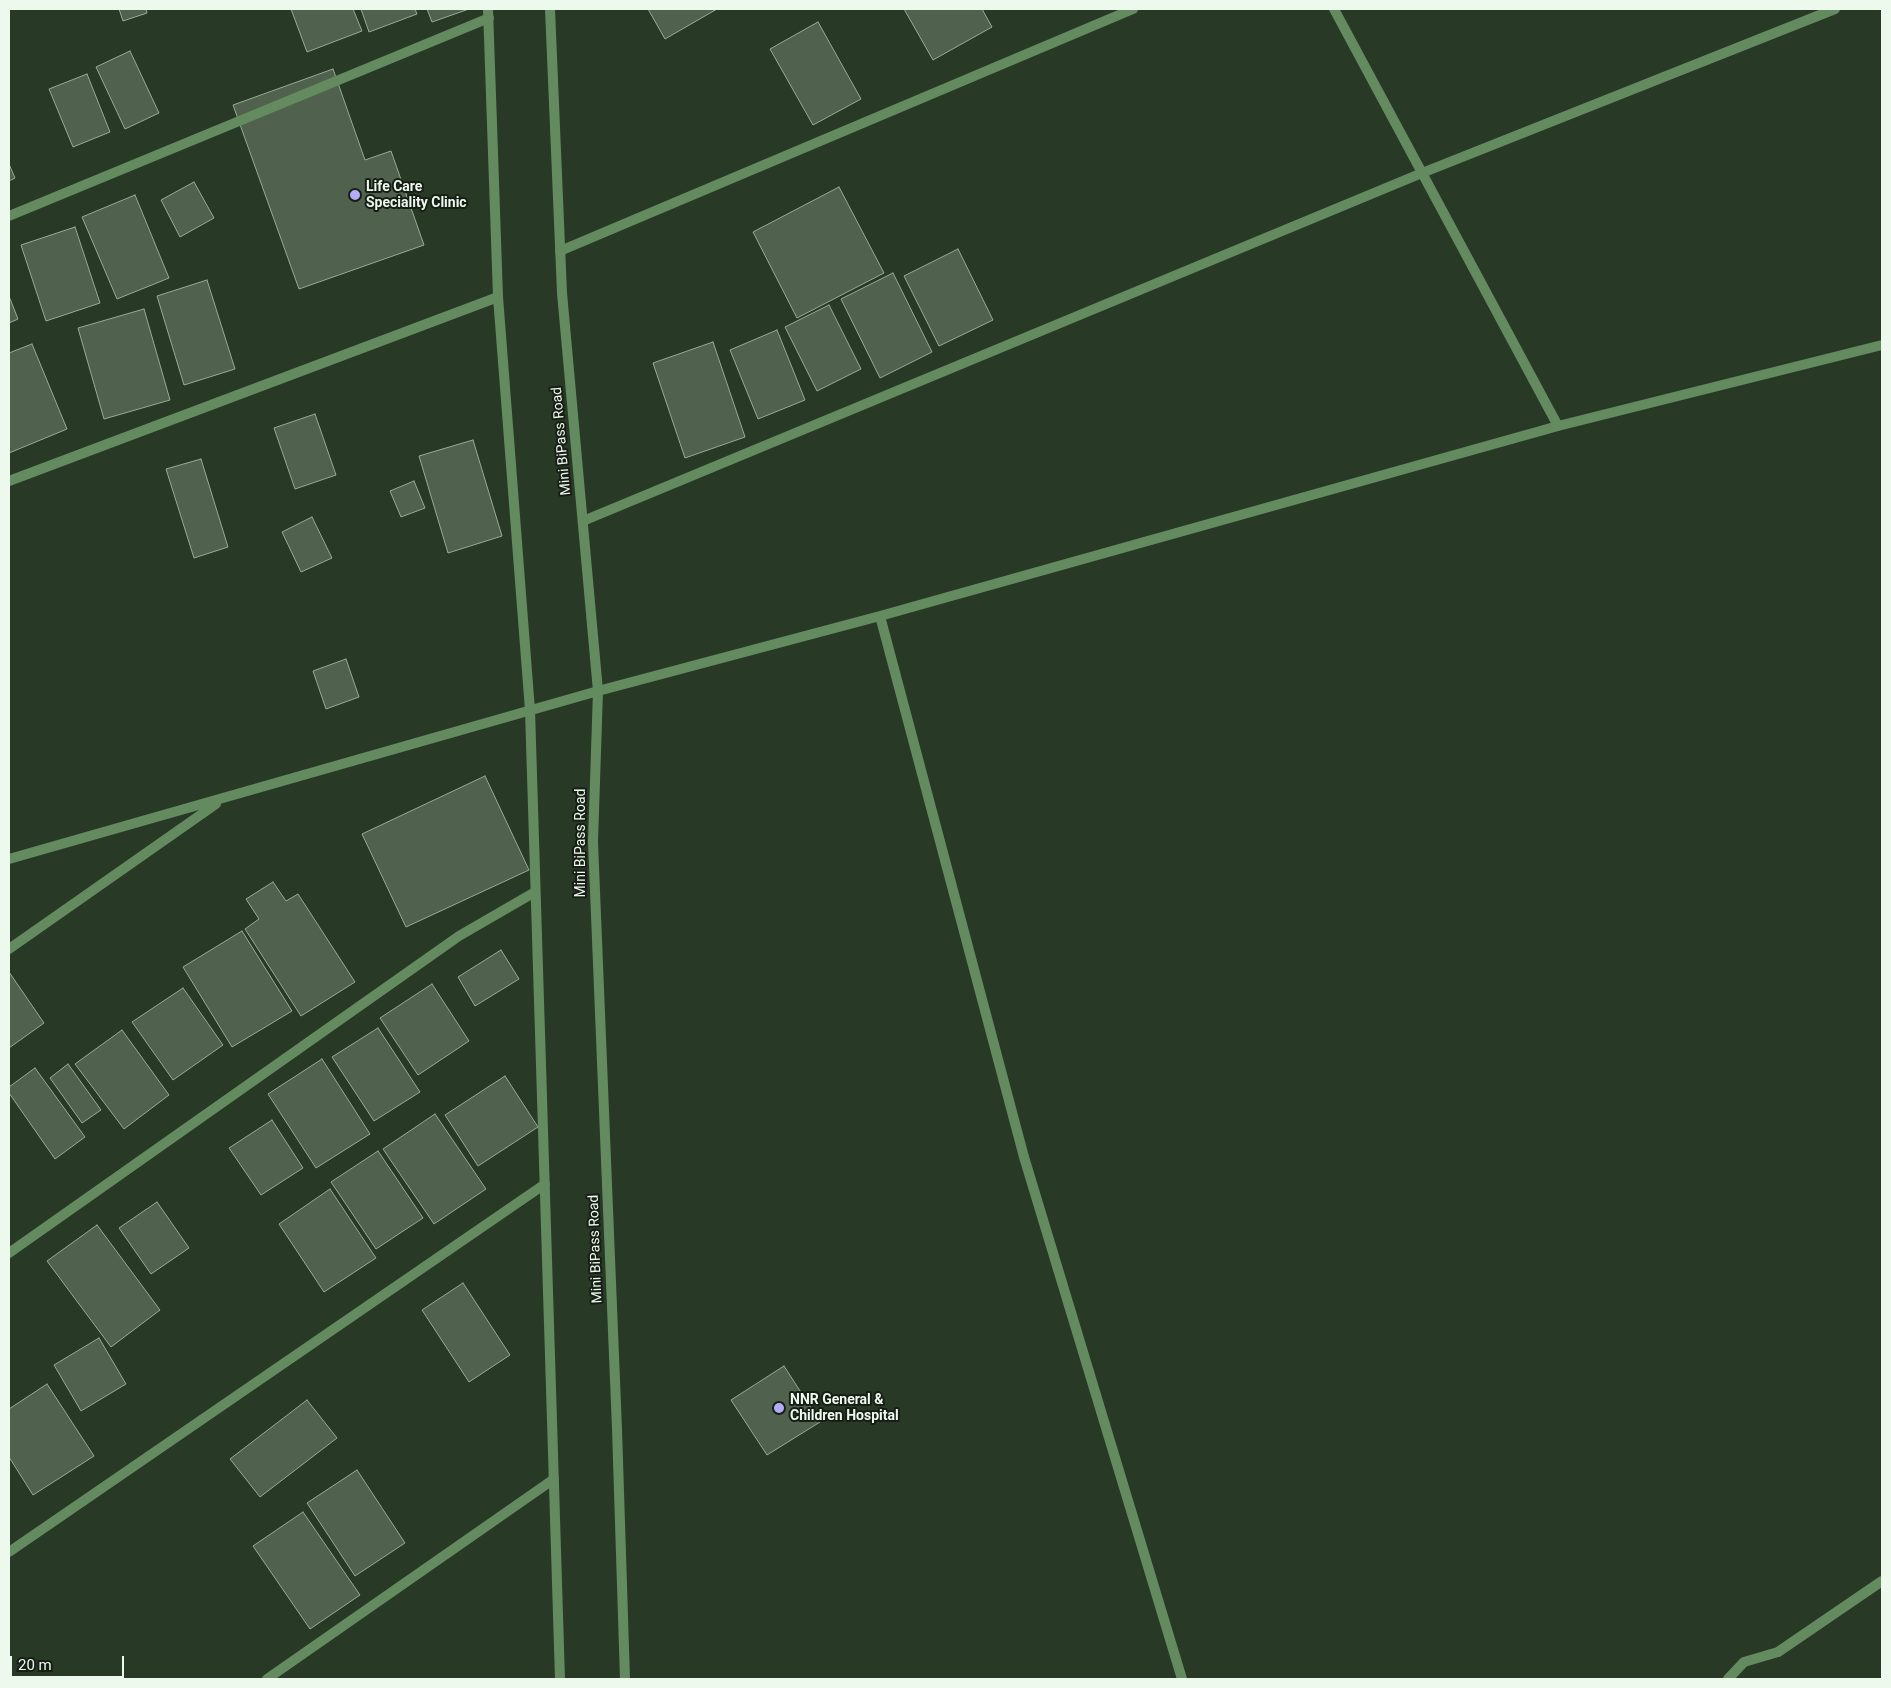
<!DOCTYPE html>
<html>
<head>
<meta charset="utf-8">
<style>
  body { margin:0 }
  #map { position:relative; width:1891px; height:1688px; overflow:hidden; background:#283926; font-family:Roboto,sans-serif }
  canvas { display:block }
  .frame { position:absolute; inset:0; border:10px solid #eef9ed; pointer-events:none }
  .scale { position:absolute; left:10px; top:1656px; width:114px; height:22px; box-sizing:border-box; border:2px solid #eef9ed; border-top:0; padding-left:6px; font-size:15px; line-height:18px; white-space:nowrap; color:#eef9ed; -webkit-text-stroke:4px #161e15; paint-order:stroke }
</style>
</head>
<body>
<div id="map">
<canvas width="1891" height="1688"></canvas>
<div class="frame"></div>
<div class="scale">20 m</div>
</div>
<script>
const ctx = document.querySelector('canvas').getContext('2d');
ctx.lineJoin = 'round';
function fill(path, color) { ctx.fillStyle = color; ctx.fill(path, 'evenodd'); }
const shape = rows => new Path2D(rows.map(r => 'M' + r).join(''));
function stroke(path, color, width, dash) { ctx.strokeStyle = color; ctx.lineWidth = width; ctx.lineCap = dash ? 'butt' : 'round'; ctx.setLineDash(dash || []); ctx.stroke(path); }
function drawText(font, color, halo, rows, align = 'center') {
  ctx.font = font + ' Roboto,sans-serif'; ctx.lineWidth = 4; ctx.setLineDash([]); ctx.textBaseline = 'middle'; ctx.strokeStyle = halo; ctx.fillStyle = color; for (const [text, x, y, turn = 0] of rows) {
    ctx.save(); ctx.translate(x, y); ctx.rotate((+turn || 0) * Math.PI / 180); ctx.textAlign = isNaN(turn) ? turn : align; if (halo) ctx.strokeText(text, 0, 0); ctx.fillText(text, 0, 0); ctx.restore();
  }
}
const building = shape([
  [119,9,146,9,147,13,123,21,119,9],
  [291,9,353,9,362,31,307,52,291,9],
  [361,9,415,9,417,14,369,32,361,9],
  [427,9,469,9,432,22,427,9],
  [648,9,717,9,665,39,648,9],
  [904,9,982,9,992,27,933,60,904,9],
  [818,22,861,99,813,125,770,49,818,22],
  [130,51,159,113,125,129,96,67,130,51],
  [333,69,365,160,391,151,424,245,299,289,233,105,333,69],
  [87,74,110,132,73,147,49,89,87,74],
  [9,164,15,178,9,181,9,164],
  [194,182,214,218,180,237,161,200,194,182],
  [839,187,884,273,797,318,753,232,839,187],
  [135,195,169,278,117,299,82,217,135,195],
  [75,227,100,303,46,321,21,245,75,227],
  [958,249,993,320,939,346,904,276,958,249],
  [893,273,932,352,880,378,841,299,893,273],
  [207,280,235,369,184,385,157,296,207,280],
  [9,296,18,319,9,323,9,296],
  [829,305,861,369,817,391,785,327,829,305],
  [144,309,170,400,104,419,78,328,144,309],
  [777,330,805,400,758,419,730,350,777,330],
  [713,342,745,437,685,458,653,363,713,342],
  [32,344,67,429,9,453,9,353,32,344],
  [315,414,336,475,295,489,274,428,315,414],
  [473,440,502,536,448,553,419,456,473,440],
  [201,459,228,547,194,558,166,469,201,459],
  [414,481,425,508,401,517,390,491,414,481],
  [312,517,332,558,301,572,282,532,312,517],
  [346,659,359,697,326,709,313,671,346,659],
  [485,776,529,870,406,927,362,834,485,776],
  [273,882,286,901,298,894,355,982,301,1016,245,929,259,919,246,899,273,882],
  [242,931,292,1011,232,1047,183,967,242,931],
  [501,950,519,979,475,1006,458,977,501,950],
  [9,972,44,1023,9,1048,9,972],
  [432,984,469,1041,418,1075,380,1018,432,984],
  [183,988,223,1045,173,1080,132,1022,183,988],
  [378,1028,420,1092,374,1121,332,1057,378,1028],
  [122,1030,169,1095,124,1129,75,1064,122,1030],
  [322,1059,370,1134,316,1168,268,1094,322,1059],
  [68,1064,101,1110,82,1123,50,1078,68,1064],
  [35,1068,85,1137,55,1159,9,1093,9,1087,35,1068],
  [505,1076,538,1127,478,1166,445,1115,505,1076],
  [435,1114,486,1189,434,1224,383,1149,435,1114],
  [272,1120,303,1168,261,1195,229,1148,272,1120],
  [378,1151,423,1218,376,1249,331,1182,378,1151],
  [330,1189,376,1258,324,1292,279,1224,330,1189],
  [157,1202,189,1248,151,1274,119,1228,157,1202],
  [97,1225,160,1310,111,1347,47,1261,97,1225],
  [463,1283,510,1355,469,1382,422,1310,463,1283],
  [99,1338,126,1384,81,1411,54,1365,99,1338],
  [784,1366,820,1422,767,1455,731,1400,784,1366],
  [47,1384,94,1456,33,1495,9,1457,9,1409,47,1384],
  [307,1400,337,1438,260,1497,230,1459,307,1400],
  [357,1470,405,1543,355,1576,307,1503,357,1470],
  [303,1512,360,1595,310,1629,253,1546,303,1512]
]);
const minor = shape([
  [1334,9,1558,426],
  [9,216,489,18],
  [560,251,1133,9],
  [9,481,498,297],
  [583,521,1422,173,1835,9],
  [880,616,1024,1157,1182,1679],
  [9,859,598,691,880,616,1558,426,1882,345],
  [9,949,216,804],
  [9,1253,459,936,535,892],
  [9,1552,545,1184],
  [267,1679,554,1479],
  [1728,1679,1744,1662,1778,1652,1882,1581]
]);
const tertiary = shape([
  [488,9,498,297,530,710,560,1679],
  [550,9,562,293,598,691,593,842,617,1429,625,1679]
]);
const markers = [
  [355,195,6,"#b4acf9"],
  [779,1408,6,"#b4acf9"]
];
const poiNames = [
  ["Life Care",366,187],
  ["Speciality Clinic",366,203],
  ["NNR General &",790,1400],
  ["Children Hospital",790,1416]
];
const streetNames = [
  ["Mini BiPass Road",562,441,-95],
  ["Mini BiPass Road",581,843,-90],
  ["Mini BiPass Road",596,1249,-92]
];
fill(building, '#50624e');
stroke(building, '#97ac95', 1);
stroke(minor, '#638b5f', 10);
stroke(tertiary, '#638b5f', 10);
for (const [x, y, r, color] of markers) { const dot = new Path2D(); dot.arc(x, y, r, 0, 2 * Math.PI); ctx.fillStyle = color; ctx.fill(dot); stroke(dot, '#161e15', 2); }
drawText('bold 14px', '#eef9ed', '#161e15', poiNames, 'left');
drawText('14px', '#eef9ed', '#161e15', streetNames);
</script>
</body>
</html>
